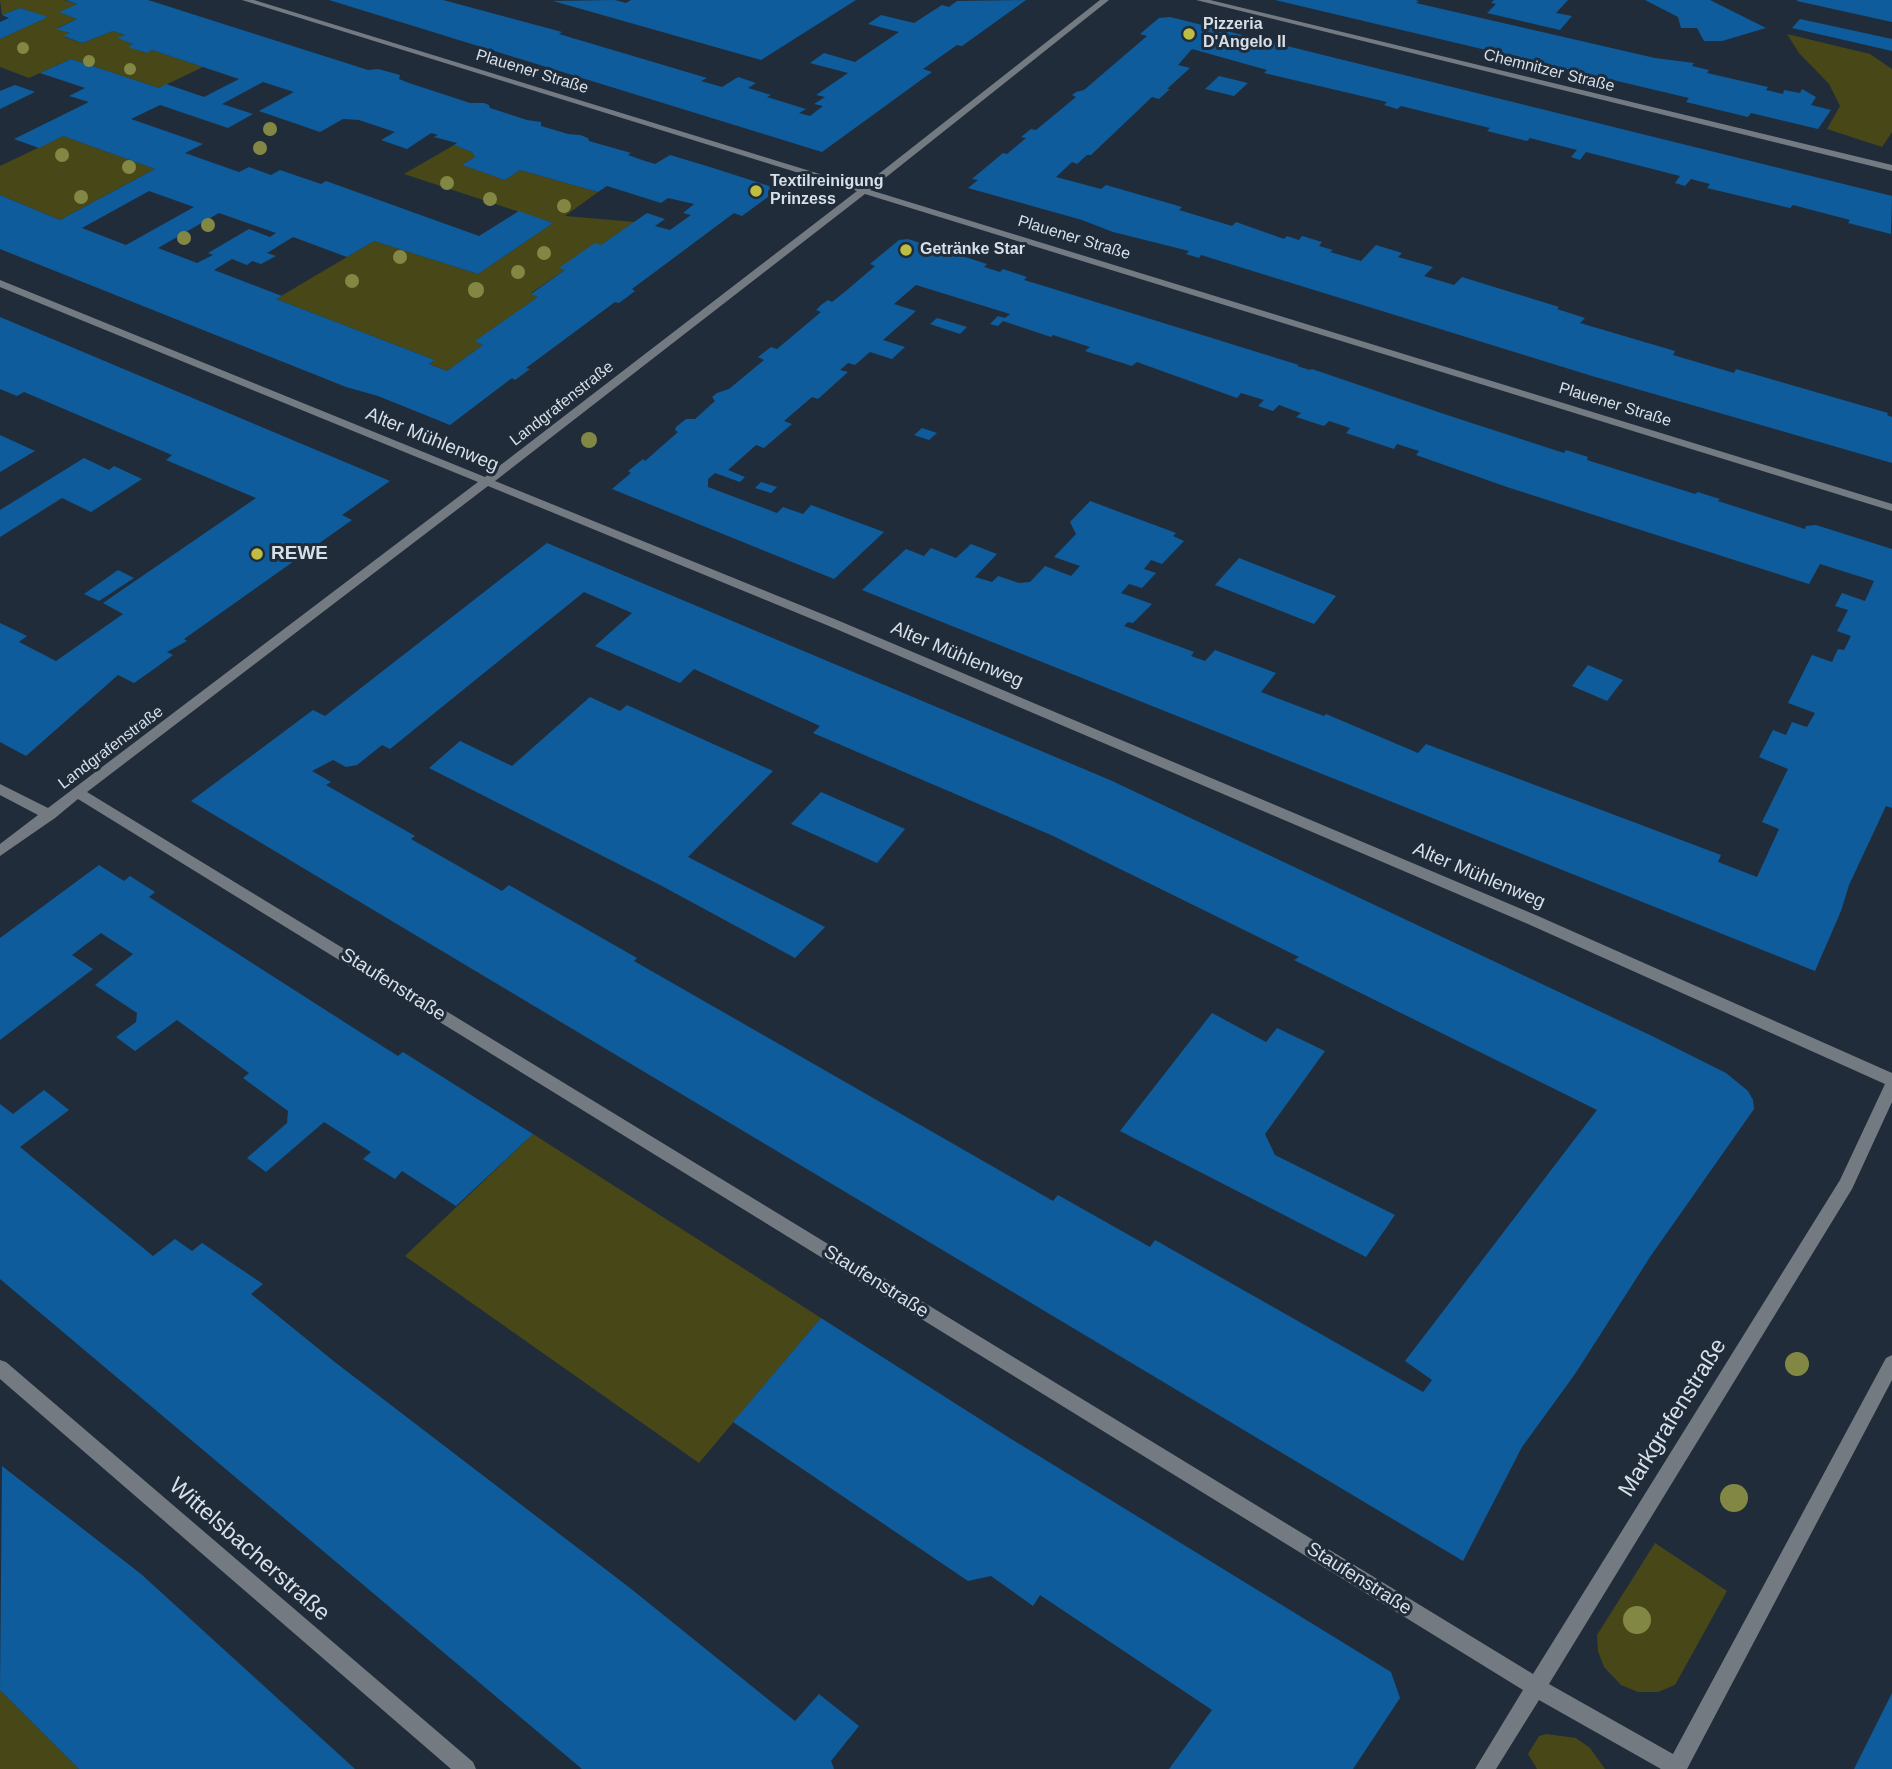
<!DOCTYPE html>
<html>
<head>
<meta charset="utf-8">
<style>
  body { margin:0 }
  canvas { display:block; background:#202c39 }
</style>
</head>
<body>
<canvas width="1892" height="1769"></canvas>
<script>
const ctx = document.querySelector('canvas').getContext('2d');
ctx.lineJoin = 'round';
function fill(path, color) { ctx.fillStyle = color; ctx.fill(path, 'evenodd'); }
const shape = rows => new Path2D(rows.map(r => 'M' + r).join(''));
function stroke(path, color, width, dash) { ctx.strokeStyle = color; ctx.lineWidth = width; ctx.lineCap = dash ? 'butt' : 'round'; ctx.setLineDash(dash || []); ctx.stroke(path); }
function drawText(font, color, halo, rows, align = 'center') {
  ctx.font = font + ' Helvetica,sans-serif'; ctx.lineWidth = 6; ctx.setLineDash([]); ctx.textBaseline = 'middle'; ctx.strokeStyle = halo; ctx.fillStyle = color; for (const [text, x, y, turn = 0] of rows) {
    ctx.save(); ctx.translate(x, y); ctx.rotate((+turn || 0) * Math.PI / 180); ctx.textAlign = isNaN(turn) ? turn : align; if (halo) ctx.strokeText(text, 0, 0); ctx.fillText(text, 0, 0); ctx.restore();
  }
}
const green = shape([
  [0,0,64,0,77,4,60,12,77,19,57,28,70,33,64,37,82,43,113,31,125,35,118,38,133,44,129,47,147,53,152,50,203,67,159,88,71,59,29,78,0,67,0,39,47,17,20,8,2,15],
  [1787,34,1870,54,1892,69,1892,132,1882,147,1827,129,1840,106,1829,84,1799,53],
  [63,136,155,169,60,220,0,195,0,166],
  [454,145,472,152,475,157,463,165,505,180,520,170,598,192,565,216,635,222,601,245,560,268,565,270,531,293,538,297,476,341,483,345,447,371,429,364,434,361,432,359,276,299,374,241,478,274,553,223,404,174],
  [533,1134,821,1318,699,1463,405,1256],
  [1655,1543,1727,1591,1675,1685,1658,1692,1638,1692,1621,1685,1604,1667,1598,1651,1597,1635],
  [0,1690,79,1769,0,1769],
  [1546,1734,1576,1738,1590,1748,1605,1769,1537,1769,1528,1754,1539,1736]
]);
const building = shape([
  [66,0,148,0,368,70,378,69,400,75,399,79,409,83,470,103,484,103,489,105,490,108,527,120,541,122,541,126,568,134,580,135,588,138,589,141,631,153,628,155,645,161,655,164,670,155,710,167,769,186,772,194,742,216,734,213,632,289,635,291,619,303,615,302,526,368,530,369,515,380,512,378,450,425,378,396,346,387,0,249,0,195,60,220,155,169,63,136,39,148,14,139,89,102,69,96,85,88,40,73,71,59,159,88,166,84,204,97,239,79,152,50,147,53,128,47,133,44,117,38,125,35,113,31,82,43,63,36,70,33,56,29,77,19,59,12,77,4],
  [263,82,294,92,259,111,320,132,343,119,359,120,395,132,381,140,407,149,431,133,438,135,434,137,457,143,454,145,472,152,475,157,462,165,505,180,520,170,598,192,607,186,661,203,668,198,694,204,683,213,691,215,670,230,655,226,665,219,647,213,601,245,595,243,559,268,565,270,531,294,538,297,475,341,483,345,447,371,429,364,435,360,432,359,276,299,282,296,214,270,232,259,247,265,252,261,261,264,276,256,267,253,293,237,347,257,374,241,478,274,553,223,519,211,479,236,326,181,321,184,280,170,271,175,249,167,239,172,185,153,203,144,131,119,160,105,228,128,253,114,222,104],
  [149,191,194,207,126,245,82,228],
  [219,213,276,233,270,237,249,229,208,253,213,255,197,263,158,248],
  [329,0,443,0,562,32,559,34,707,78,701,81,722,87,738,77,756,83,748,88,771,95,767,97,806,109,799,113,810,116,823,106,814,104,825,97,816,95,848,73,810,63,824,53,855,62,899,32,868,24,881,15,914,23,942,5,949,7,957,1,1026,0,962,46,957,45,923,69,932,72,822,152],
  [615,0,626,3,631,0,856,0,761,60,553,1],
  [1275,0,1415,0,1419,1,1416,3,1655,58,1694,63,1692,66,1709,70,1707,73,1768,87,1766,90,1783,94,1784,90,1800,93,1802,89,1816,97,1811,105,1831,110,1818,129,1751,113,1748,117,1686,102,1689,98],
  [1494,0,1568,0,1556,13,1572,16,1560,30,1487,13,1496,4,1491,3],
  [1645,0,1710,0,1766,28,1722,41,1704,41,1697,28,1681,28,1678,17],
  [1797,0,1892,0,1892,22,1797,1],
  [20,8,48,17,0,39,0,22,9,18,2,15],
  [1170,17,1892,196,1891,234,1848,223,1850,220,1793,205,1790,208,1707,188,1710,184,1691,179,1685,186,1675,183,1680,176,1586,152,1580,160,1571,157,1577,150,1530,138,1527,141,1487,131,1490,128,1401,106,1397,109,1384,105,1387,102,1264,73,1267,70,1192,49,1178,65,1190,68,1167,89,1170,89,1159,99,1152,97,1091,155,1087,155,1077,164,1072,162,1056,177,1101,189,1106,185,1182,207,1179,210,1232,226,1236,222,1284,239,1287,236,1299,240,1302,236,1322,242,1319,246,1333,250,1330,252,1361,261,1376,245,1402,253,1398,257,1433,267,1424,276,1454,285,1462,277,1559,307,1557,309,1585,318,1580,323,1675,351,1673,355,1734,373,1736,369,1888,413,1887,415,1892,417,1892,463,1592,376,1201,255,1199,258,1186,254,1189,251,1113,232,1082,220,968,188,978,180,972,179,1003,153,1007,154,1026,138,1021,137,1031,129,1036,130,1076,97,1072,95,1076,92,1084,90,1147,36,1140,34,1159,18],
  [1800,19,1892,39,1892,51,1792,28],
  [1219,76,1248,83,1234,96,1205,89],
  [15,85,35,92,0,109,0,91],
  [908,239,987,264,984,267,1000,272,1003,269,1027,277,1024,280,1044,286,1299,365,1297,366,1310,370,1312,369,1447,415,1564,453,1566,450,1588,457,1587,460,1695,494,1698,492,1707,495,1720,499,1718,501,1805,529,1806,526,1816,525,1892,549,1892,808,1886,806,1849,885,1841,911,1815,971,862,590,906,549,924,556,931,548,956,558,971,544,997,554,975,577,992,582,998,576,1019,583,1030,582,1045,566,1071,576,1080,566,1054,557,1076,534,1070,522,1090,501,1176,533,1173,536,1184,541,1162,564,1151,560,1144,569,1156,573,1142,588,1129,584,1121,593,1152,604,1133,623,1128,622,1124,626,1194,652,1191,656,1205,661,1215,650,1276,673,1261,692,1324,716,1326,714,1418,753,1426,744,1721,855,1718,862,1757,877,1779,829,1762,822,1788,769,1759,757,1773,730,1786,735,1792,722,1807,727,1815,713,1788,703,1812,655,1832,662,1838,649,1844,650,1851,636,1837,631,1848,610,1835,606,1842,593,1865,601,1874,581,1820,564,1809,584,1507,487,1416,455,1419,451,1397,444,1394,449,1346,433,1350,428,1329,421,1324,426,1296,417,1301,413,1279,405,1273,411,1258,406,1264,400,1241,393,1237,398,1137,362,1132,366,1085,351,1090,347,1053,335,1051,337,1003,321,998,326,990,324,998,316,1005,318,1010,314,916,285,894,304,916,311,883,340,905,347,892,359,870,352,855,365,848,363,840,370,848,372,818,399,812,397,784,421,792,424,764,448,756,445,728,470,745,477,740,482,715,473,708,479,708,487,777,513,783,507,803,514,811,505,884,532,834,579,612,489,631,473,628,471,643,459,645,461,678,432,675,430,676,427,686,419,695,419,715,401,712,397,717,393,729,389,764,360,758,357,771,347,777,349,821,312,816,310,821,305,828,300,832,302,847,290,875,266,870,264,899,240],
  [0,317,390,481,342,515,352,520,184,639,187,641,167,652,173,655,154,669,134,683,118,675,26,756,0,742,0,623,27,636,19,642,56,661,123,614,103,603,256,498,166,460,172,455,97,423,24,392,17,396,0,389],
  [937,318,967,327,960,334,930,324],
  [922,428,937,433,929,440,914,435],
  [0,435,35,451,0,472],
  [84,458,109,470,114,466,142,479,91,512,62,498,0,537,0,510],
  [761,482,777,487,771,493,755,488],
  [547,543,1110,780,1652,1036,1726,1073,1748,1091,1753,1100,1754,1109,1650,1257,1575,1374,1522,1447,1463,1561,191,801,313,710,325,716],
  [584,592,632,613,595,646,680,683,694,669,820,726,813,733,1051,835,1299,957,1294,960,1597,1110,1405,1361,1432,1380,1423,1392,1155,1240,1150,1247,1058,1195,1053,1201,634,961,637,958,509,885,502,891,411,839,415,836,326,785,331,782,312,771,333,760,346,767,357,765,382,745,390,749],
  [1239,558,1336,596,1314,624,1215,585],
  [118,570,134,578,99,601,84,594],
  [1588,665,1623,680,1607,701,1572,686],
  [590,697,620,711,627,705,773,771,688,857,825,927,795,958,660,885,429,768,460,741,512,766],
  [821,792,905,829,877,863,791,824],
  [99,865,124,881,130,876,155,892,149,897,363,1034,398,1056,403,1052,533,1134,456,1206,402,1171,395,1179,363,1159,371,1152,324,1122,266,1172,247,1158,287,1123,288,1111,243,1078,249,1073,177,1020,135,1051,116,1037,136,1022,137,1013,95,985,133,954,101,933,72,955,93,969,0,1040,0,938],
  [1212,1013,1266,1042,1277,1028,1325,1051,1265,1134,1275,1155,1395,1215,1366,1257,1120,1131],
  [44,1090,69,1110,20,1147,153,1256,175,1239,192,1251,202,1243,263,1284,251,1294,336,1363,630,1588,795,1721,819,1694,859,1726,831,1761,834,1769,582,1769,0,1279,0,1104,13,1114],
  [821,1318,1008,1437,1391,1672,1400,1698,1353,1769,1169,1769,1212,1710,1040,1595,1033,1606,991,1576,968,1581,733,1422],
  [2,1466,141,1574,355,1769,79,1769,0,1690],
  [1892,1693,1892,1769,1854,1769]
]);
const minor = shape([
  [242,0,254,0,862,187,1100,0,1109,0,870,190,1892,504,1892,511,865,194,495,481,837,620,1538,916,1892,1073,1892,1102,1852,1189,1549,1684,1673,1754,1886,1358,1892,1355,1892,1380,1687,1769,1661,1769,1539,1700,1496,1769,1475,1769,1523,1690,78,799,55,818,0,856,0,844,38,815,0,795,0,784,48,808,478,482,0,287,0,280,485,477,857,191,242,0],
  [488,486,829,626,1528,924,1885,1084,1840,1180,1533,1674,87,792,488,486],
  [1196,0,1210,0,1892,165,1892,171,1196,0],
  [0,1360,6,1362,473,1762,476,1769,451,1769,0,1379,0,1360]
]);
const trees = [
  [23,48,6],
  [89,61,6],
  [130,69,6],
  [270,129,7],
  [260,148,7],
  [62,155,7],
  [129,167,7],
  [447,183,7],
  [81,197,7],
  [490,199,7],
  [564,206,7],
  [208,225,7],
  [184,238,7],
  [544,253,7],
  [400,257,7],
  [518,272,7],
  [352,281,7],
  [476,290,8],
  [589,440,8],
  [1797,1364,12],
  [1734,1498,14],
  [1637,1620,14]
];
const markers = [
  [1189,34,7,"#bebf42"],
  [756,191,7,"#bebf42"],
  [906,250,7,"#bebf42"],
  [257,554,7,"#bebf42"]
];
const farPoinames = [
  ["Pizzeria",1203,25],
  ["D'Angelo II",1203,43],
  ["Textilreinigung",770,182],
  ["Prinzess",770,200],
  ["Getränke Star",920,250]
];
const farStreetnames = [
  ["Chemnitzer Straße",1549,71,14],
  ["Plauener Straße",532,72,17],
  ["Plauener Straße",1074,238,17],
  ["Landgrafenstraße",562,404,-38],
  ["Plauener Straße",1615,405,17],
  ["Landgrafenstraße",111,748,-37]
];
const streetNames = [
  ["Alter Mühlenweg",432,440,22],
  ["Alter Mühlenweg",957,655,23],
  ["Alter Mühlenweg",1479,876,23],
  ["Staufenstraße",393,985,32],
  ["Staufenstraße",876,1282,32],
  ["Staufenstraße",1359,1579,32]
];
const poiNames = [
  ["REWE",271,554]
];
const nearStreetnames = [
  ["Markgrafenstraße",1673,1418,-58],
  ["Wittelsbacherstraße",249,1550,41]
];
fill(green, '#474717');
fill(building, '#0e5c9b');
fill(minor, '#747a81');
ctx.fillStyle = '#828843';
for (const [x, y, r] of trees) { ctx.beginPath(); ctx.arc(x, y, r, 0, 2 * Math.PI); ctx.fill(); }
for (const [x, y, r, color] of markers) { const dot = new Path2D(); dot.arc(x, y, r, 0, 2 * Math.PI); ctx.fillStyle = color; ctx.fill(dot); stroke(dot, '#202c39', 2.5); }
drawText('bold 16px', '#d7dfe8', '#202c39', farPoinames, 'left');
drawText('16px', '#d7dfe8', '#202c39', farStreetnames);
drawText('19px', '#d7dfe8', '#202c39', streetNames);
drawText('bold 19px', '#d7dfe8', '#202c39', poiNames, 'left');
drawText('23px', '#d7dfe8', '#202c39', nearStreetnames);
</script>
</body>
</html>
